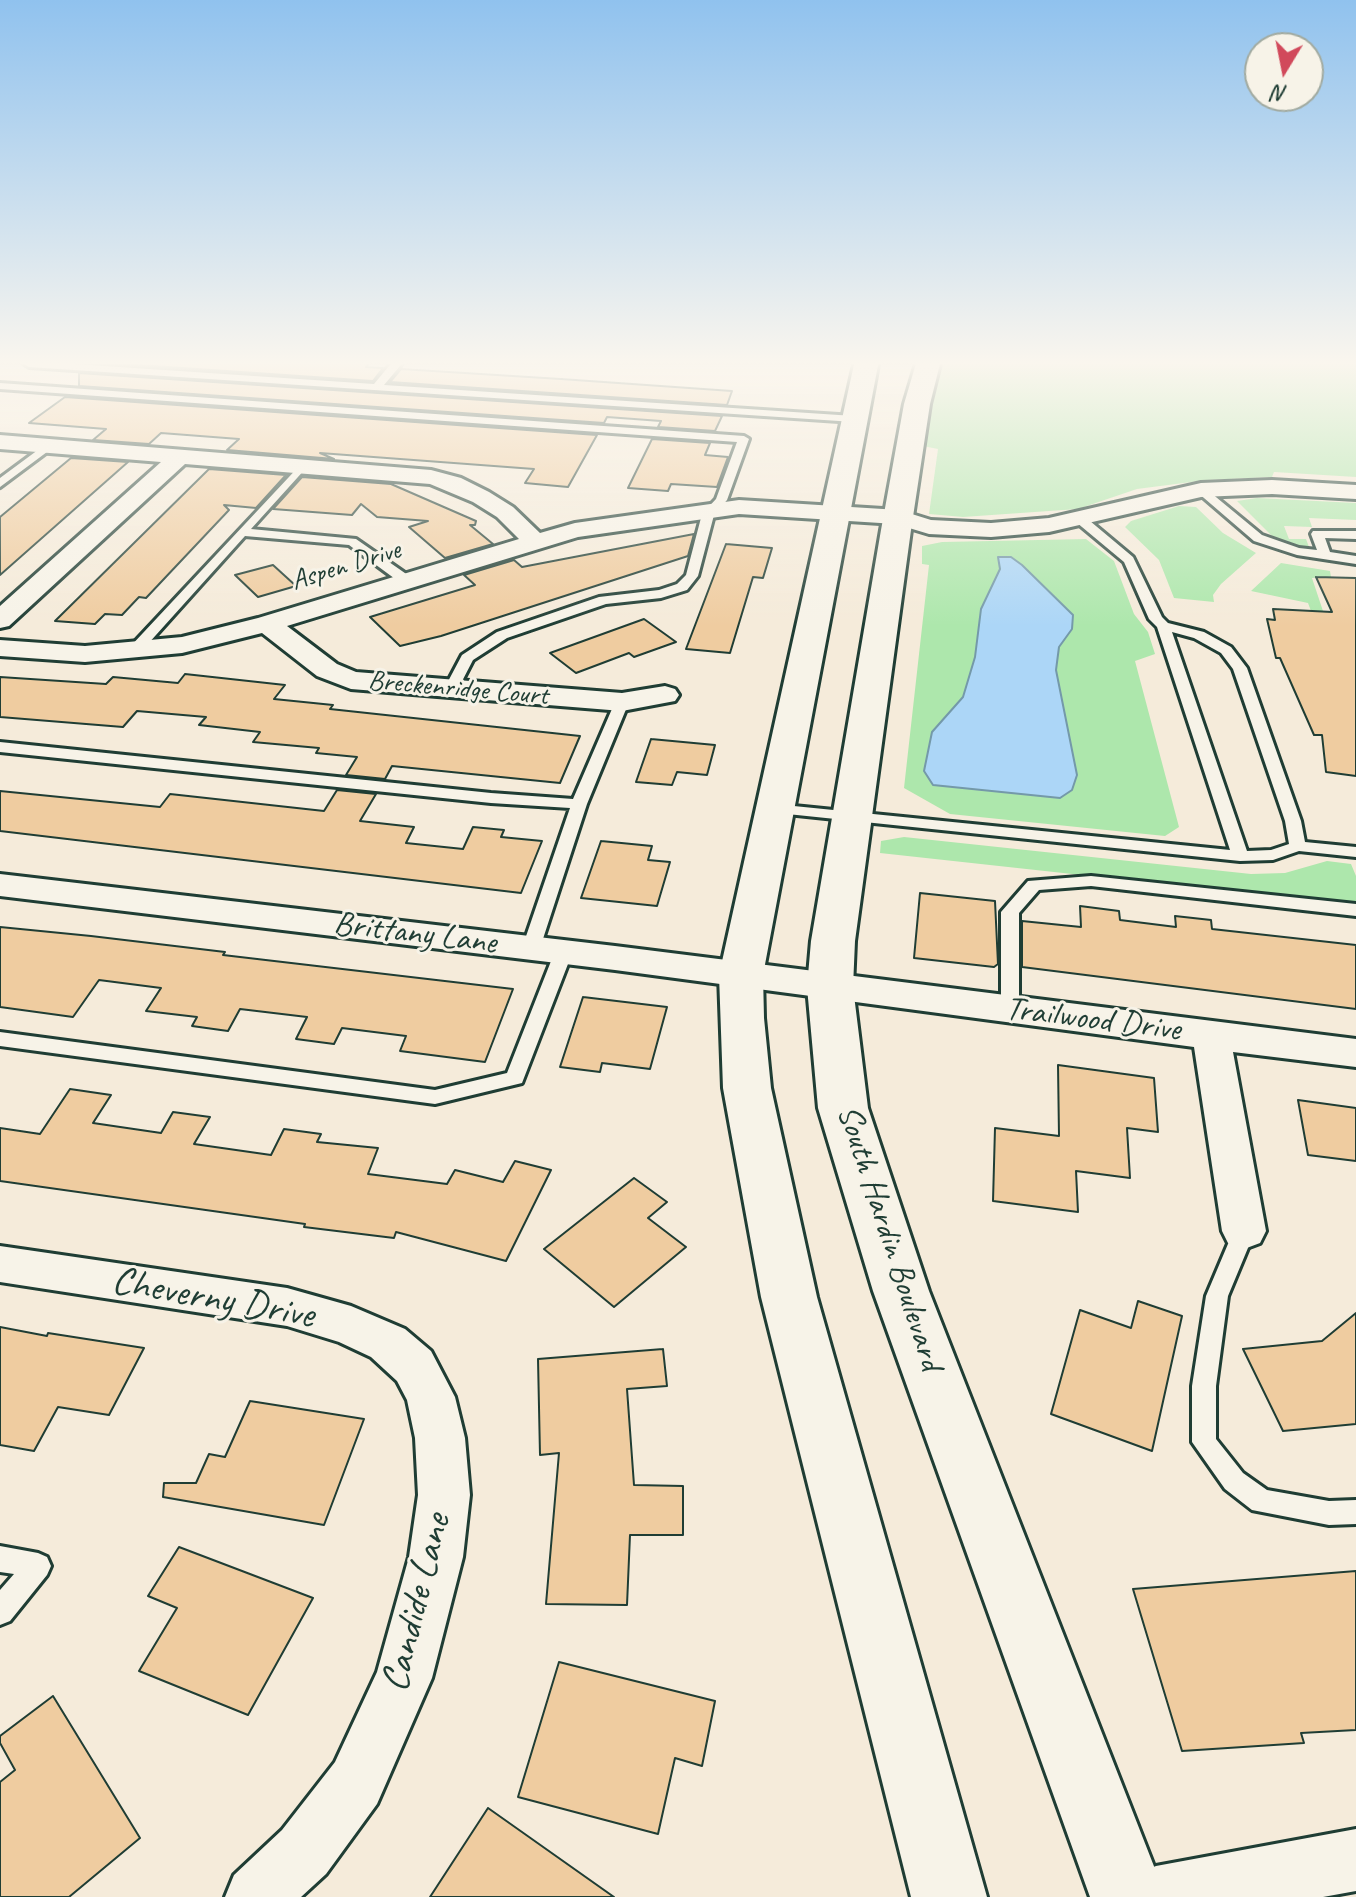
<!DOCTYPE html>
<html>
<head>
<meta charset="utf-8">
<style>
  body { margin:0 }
  #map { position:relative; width:1356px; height:1897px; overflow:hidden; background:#f5ebda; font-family:Caveat,sans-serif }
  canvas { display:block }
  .north { position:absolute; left:1244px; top:32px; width:80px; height:80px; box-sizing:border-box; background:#f7f3e8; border:2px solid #a1aaa0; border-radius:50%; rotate:190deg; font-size:22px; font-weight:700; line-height:32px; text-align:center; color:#1f3d34 }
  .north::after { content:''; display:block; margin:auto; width:28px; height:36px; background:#d1495b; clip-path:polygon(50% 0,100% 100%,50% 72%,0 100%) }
</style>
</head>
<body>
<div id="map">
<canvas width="1356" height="1897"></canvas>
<div class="north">N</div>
</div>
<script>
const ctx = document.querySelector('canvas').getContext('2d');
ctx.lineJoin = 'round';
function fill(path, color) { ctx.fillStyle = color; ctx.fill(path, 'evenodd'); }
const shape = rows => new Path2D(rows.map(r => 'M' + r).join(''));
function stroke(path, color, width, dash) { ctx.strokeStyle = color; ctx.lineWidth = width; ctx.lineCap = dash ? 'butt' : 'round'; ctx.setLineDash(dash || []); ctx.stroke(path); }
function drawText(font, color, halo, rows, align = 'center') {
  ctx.font = font + ' Caveat,sans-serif'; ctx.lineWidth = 6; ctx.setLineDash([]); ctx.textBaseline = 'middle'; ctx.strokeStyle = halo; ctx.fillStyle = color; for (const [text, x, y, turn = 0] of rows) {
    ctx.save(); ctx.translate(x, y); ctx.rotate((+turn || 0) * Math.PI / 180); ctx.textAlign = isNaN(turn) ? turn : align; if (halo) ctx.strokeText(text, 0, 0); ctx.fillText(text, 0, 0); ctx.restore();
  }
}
const green = shape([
  [940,360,1356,360,1356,477,1274,472,1272,477,1207,480,1137,489,1078,509,963,517,929,514,938,449,923,446],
  [1257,498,1356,503,1356,520,1309,518,1312,527,1284,526,1289,539,1306,539,1309,547,1295,545,1273,537,1237,501],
  [1179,506,1196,507,1223,533,1256,553,1221,584,1213,595,1214,602,1174,598,1159,560,1125,527,1131,521],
  [1086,539,1114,561,1134,614,1148,632,1155,654,1135,661,1179,827,1165,836,950,814,904,788,929,565,922,564,922,546,942,542],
  [1281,563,1330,571,1331,577,1312,578,1323,611,1311,611,1308,603,1251,591],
  [904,837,1251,874,1285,873,1327,861,1351,864,1356,876,1356,905,880,853,881,841]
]);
const water = shape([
  [998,557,1011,557,1022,565,1073,615,1072,629,1059,647,1056,670,1077,775,1072,790,1060,798,933,785,924,771,932,732,963,697,975,657,981,609,1000,569,998,557]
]);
const building = shape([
  [372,360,366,367,383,368,373,381,80,361,372,360],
  [401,369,561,379,732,391,727,405,390,382,401,369],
  [79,373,722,416,715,431,658,427,661,421,607,417,604,423,79,386,79,373],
  [65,397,597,435,568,487,525,483,534,469,320,453,334,459,227,450,239,439,161,433,149,444,93,440,106,429,29,423,65,397],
  [652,439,710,443,705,455,728,457,717,487,671,484,668,491,628,488,652,439],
  [71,458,128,462,0,575,0,517,71,458],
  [209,469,286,475,256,508,224,505,229,510,146,598,139,597,122,615,105,614,95,624,55,621,209,469],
  [302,477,391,484,476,521,475,525,470,525,493,544,445,558,409,527,428,521,377,517,361,504,352,515,273,509,302,477],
  [694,534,688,556,441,636,400,646,370,617,475,585,464,575,514,560,522,567,694,534],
  [726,544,772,548,763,578,753,577,730,653,686,649,726,544],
  [273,565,296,586,258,597,235,575,273,565],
  [1316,577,1356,578,1356,776,1326,772,1322,735,1314,735,1280,658,1276,658,1267,619,1275,620,1273,609,1332,612,1316,577],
  [644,619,676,642,634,657,629,653,576,673,550,653,644,619],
  [185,674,285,685,274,699,333,705,330,709,580,736,560,783,392,766,385,779,346,775,357,757,316,753,319,748,253,742,260,732,199,725,206,717,137,711,123,727,0,717,0,677,106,684,113,677,178,683,185,674],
  [651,739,715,745,707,775,677,772,672,785,636,782,651,739],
  [337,790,376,794,360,821,414,827,406,843,463,849,473,827,504,830,501,837,542,841,521,893,0,831,0,791,160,807,170,794,324,811,337,790],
  [601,841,652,846,648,860,670,862,657,906,581,898,601,841],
  [920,893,995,901,998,964,994,967,914,958,920,893],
  [1080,906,1119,911,1120,920,1176,927,1175,916,1211,920,1212,929,1356,945,1356,1009,1022,967,1022,921,1081,927,1080,906],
  [0,927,91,936,225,952,223,955,513,989,485,1062,400,1051,406,1036,342,1028,334,1044,296,1039,307,1017,240,1009,228,1031,192,1026,197,1017,146,1011,161,988,99,980,73,1017,0,1007,0,927],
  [583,997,667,1007,650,1069,602,1063,600,1072,560,1067,583,997],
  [1058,1065,1154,1078,1158,1132,1127,1128,1130,1178,1076,1171,1078,1212,993,1201,995,1128,1059,1136,1058,1065],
  [70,1089,111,1095,93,1123,161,1133,173,1112,210,1117,194,1144,271,1155,284,1129,321,1134,317,1142,378,1148,368,1174,447,1184,455,1170,503,1182,515,1161,551,1170,506,1261,396,1232,394,1238,304,1227,305,1224,0,1181,0,1128,40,1134,70,1089],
  [1298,1100,1356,1108,1356,1161,1308,1155,1298,1100],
  [634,1178,667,1202,648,1218,686,1247,614,1307,544,1249,634,1178],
  [1138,1301,1182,1316,1152,1451,1051,1414,1080,1310,1131,1328,1138,1301],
  [1356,1313,1356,1424,1283,1431,1243,1349,1322,1341,1356,1313],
  [0,1327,47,1336,48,1333,144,1348,109,1415,58,1407,34,1451,0,1445,0,1327],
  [663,1349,667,1386,627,1389,634,1485,683,1486,683,1535,630,1535,627,1605,546,1604,559,1453,540,1455,538,1359,663,1349],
  [250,1401,364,1419,324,1525,163,1497,164,1483,196,1483,209,1454,225,1457,250,1401],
  [179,1547,313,1598,248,1715,139,1671,177,1608,148,1596,179,1547],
  [1356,1571,1356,1730,1301,1733,1304,1743,1182,1751,1133,1589,1356,1571],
  [559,1662,715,1701,702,1766,675,1758,658,1834,518,1797,559,1662],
  [53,1696,140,1838,69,1897,0,1897,0,1782,15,1770,0,1743,0,1736,53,1696],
  [488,1808,614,1897,430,1897,488,1808]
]);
const lane = shape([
  [394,360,405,360,384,385,854,416,859,419,854,422,29,367,24,364,29,361,374,384,394,360],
  [0,383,744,436,749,439,727,500,714,515,698,576,687,590,661,598,606,604,507,638,473,660,458,689,451,693,444,689,462,655,497,632,599,597,659,590,677,584,686,575,702,514,716,499,737,442,0,389,0,383],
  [46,444,55,446,0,487,0,478,46,444],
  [303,462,309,465,307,467,251,529,356,539,412,578,412,584,402,584,349,545,245,536,138,655,128,655,128,649,303,462],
  [1197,488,1205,488,1262,535,1299,548,1317,550,1311,534,1313,531,1356,531,1356,539,1325,538,1330,552,1356,556,1356,564,1297,555,1254,541,1197,492,1197,488],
  [1076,516,1084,516,1133,557,1162,617,1168,623,1204,632,1231,647,1247,668,1301,821,1305,842,1356,847,1356,857,1299,851,1273,860,1240,861,768,812,766,809,768,806,774,804,1230,850,1157,627,1149,619,1124,562,1076,522,1076,516],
  [1172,632,1194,638,1221,653,1233,669,1285,821,1289,844,1271,850,1247,851,1172,632],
  [622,698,629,702,587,804,540,948,531,954,522,948,570,808,491,803,0,752,0,742,491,793,573,799,615,702,622,698],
  [1091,876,1356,904,1356,916,1091,886,1039,890,1019,913,1019,1011,1017,1016,1003,1016,1001,1011,1001,912,1028,881,1091,876],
  [564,945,573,951,522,1083,435,1104,0,1046,0,1032,435,1090,507,1073,555,951,564,945],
  [1244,1222,1252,1225,1255,1231,1228,1296,1216,1386,1216,1439,1243,1473,1267,1490,1329,1501,1356,1500,1356,1524,1329,1525,1252,1510,1225,1489,1192,1442,1192,1386,1206,1296,1236,1225,1244,1222],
  [0,1546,38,1553,47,1557,51,1566,47,1575,10,1621,0,1625,0,1590,14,1574,0,1572,0,1546]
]);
const street = shape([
  [0,435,431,470,461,478,489,492,513,507,540,533,575,523,739,500,899,510,931,520,991,523,1049,518,1201,483,1272,480,1356,485,1356,499,1272,494,1201,497,1049,532,991,537,929,534,896,524,739,514,578,537,287,626,337,664,356,672,622,693,665,686,675,689,679,695,675,701,622,711,351,689,317,676,262,633,182,653,85,662,0,656,0,640,85,646,182,637,258,618,519,539,497,517,473,502,430,484,185,464,9,626,0,628,0,606,161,462,0,449,0,435],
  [0,874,615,946,1356,1039,1356,1067,1233,1052,1266,1231,1260,1243,1244,1249,1228,1243,1222,1231,1194,1047,615,970,0,896,0,874],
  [0,1246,287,1288,351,1306,405,1329,431,1351,455,1397,465,1438,470,1495,463,1557,432,1678,377,1804,326,1874,301,1897,225,1897,234,1875,282,1830,335,1762,377,1672,409,1557,418,1495,415,1438,407,1400,397,1381,371,1357,339,1342,287,1326,0,1282,0,1246],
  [1356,1829,1356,1891,1323,1897,1125,1897,1134,1875,1156,1866,1356,1829]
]);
const secondary = shape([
  [855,360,879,360,763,975,764,1018,771,1088,817,1297,987,1897,911,1897,761,1297,723,1088,719,975,855,360],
  [917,360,941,360,930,404,911,530,855,941,853,987,868,1108,929,1291,1166,1897,1090,1897,873,1291,818,1108,807,987,811,941,881,530,904,404,917,360]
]);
const farStreetnames = [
  ["Aspen Drive",346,566,-17],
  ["Breckenridge Court",458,689,5]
];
const streetNames = [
  ["Brittany Lane",415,934,7],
  ["Trailwood Drive",1093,1020,7],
  ["South Hardin Boulevard",889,1238,72]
];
const nearStreetnames = [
  ["Cheverny Drive",213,1299,10],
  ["Candide Lane",417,1603,-76]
];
fill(green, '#ade7ac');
fill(water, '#acd6f7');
stroke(water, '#7499a9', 2);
fill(building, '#efcca0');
stroke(building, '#1f3d34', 2);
stroke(lane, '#1f3d34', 6);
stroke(street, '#1f3d34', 6);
stroke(secondary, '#1f3d34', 6);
fill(lane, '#f7f3e8');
fill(street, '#f7f3e8');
fill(secondary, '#f7f3e8');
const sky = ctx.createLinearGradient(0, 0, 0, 626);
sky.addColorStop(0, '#90c2ee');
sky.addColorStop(0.58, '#faf6ee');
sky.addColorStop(1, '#faf6ee00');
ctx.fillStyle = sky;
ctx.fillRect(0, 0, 1356, 626);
drawText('28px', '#1f3d34', '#f7f3e8', farStreetnames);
drawText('34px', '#1f3d34', '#f7f3e8', streetNames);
drawText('40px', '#1f3d34', '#f7f3e8', nearStreetnames);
</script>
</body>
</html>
